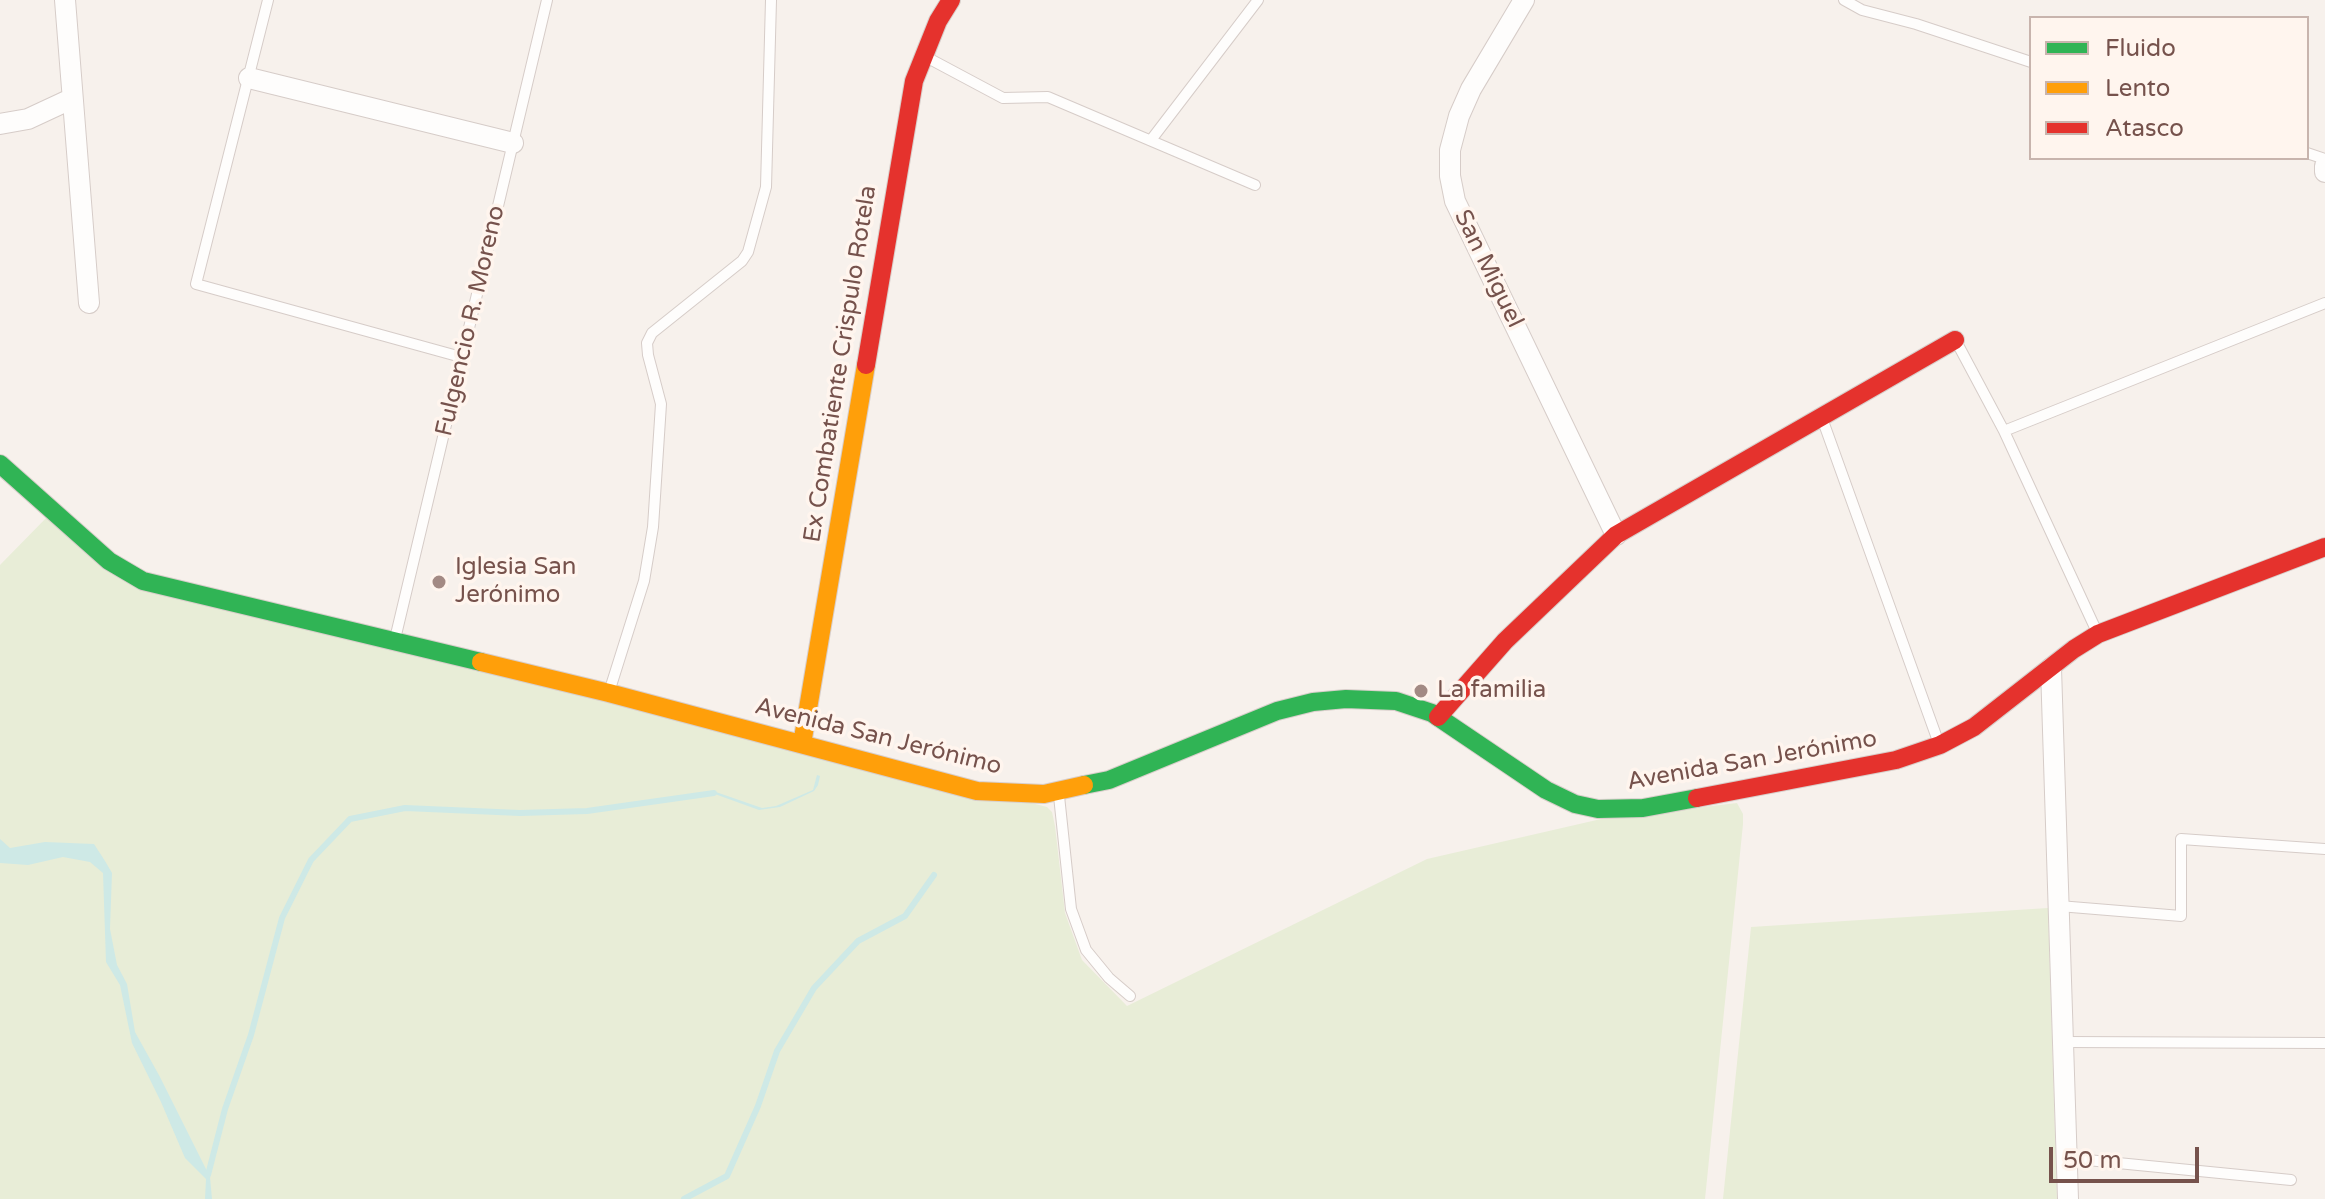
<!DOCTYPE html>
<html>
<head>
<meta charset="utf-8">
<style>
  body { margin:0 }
  #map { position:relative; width:2325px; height:1199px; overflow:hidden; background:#f7f1ec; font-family:"Varela Round",sans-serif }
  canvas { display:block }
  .legend { position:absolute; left:2029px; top:16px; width:280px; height:144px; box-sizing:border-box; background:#fff5ee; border:2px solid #c8b4ad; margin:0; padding:10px 14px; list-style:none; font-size:24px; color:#76524c }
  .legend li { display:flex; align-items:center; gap:16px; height:40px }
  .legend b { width:40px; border:2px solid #c8b4ad }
  .scale { position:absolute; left:2049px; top:1147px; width:150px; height:36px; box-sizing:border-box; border:4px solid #76524c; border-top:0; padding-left:10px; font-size:24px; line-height:28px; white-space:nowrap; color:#76524c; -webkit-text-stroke:6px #fff5ee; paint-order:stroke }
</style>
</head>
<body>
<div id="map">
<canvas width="2325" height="1199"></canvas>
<ul class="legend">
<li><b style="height:10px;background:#30b455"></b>Fluido</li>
<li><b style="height:10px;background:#ff9f0a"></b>Lento</li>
<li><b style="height:10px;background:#e5322d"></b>Atasco</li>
</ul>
<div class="scale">50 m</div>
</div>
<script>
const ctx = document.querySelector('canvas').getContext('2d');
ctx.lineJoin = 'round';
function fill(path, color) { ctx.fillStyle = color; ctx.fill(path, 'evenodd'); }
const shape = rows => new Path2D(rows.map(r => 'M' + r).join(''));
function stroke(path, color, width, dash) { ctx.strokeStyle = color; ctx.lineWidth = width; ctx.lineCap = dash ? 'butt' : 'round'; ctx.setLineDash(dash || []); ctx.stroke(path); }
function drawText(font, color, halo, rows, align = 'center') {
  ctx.font = font + ' "Varela Round",sans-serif'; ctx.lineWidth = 7; ctx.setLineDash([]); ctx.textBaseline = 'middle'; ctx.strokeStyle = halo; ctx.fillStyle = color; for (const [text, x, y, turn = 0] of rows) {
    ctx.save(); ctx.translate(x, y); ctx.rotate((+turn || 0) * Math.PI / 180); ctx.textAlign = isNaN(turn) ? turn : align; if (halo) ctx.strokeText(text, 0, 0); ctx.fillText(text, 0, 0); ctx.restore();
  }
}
const green = shape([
  [49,515,107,568,1047,807,1052,812,1055,826,1065,913,1082,960,1127,1006,1427,859,1601,819,1737,803,1743,814,1743,824,1705,1199,0,1199,0,565],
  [2048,908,2057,1199,1723,1199,1751,927]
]);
const water = shape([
  [817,775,820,776,818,785,814,791,780,807,759,810,712,793,706,796,713,791,762,808,776,806,813,790],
  [0,839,10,848,45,842,94,844,105,861,112,873,110,929,117,965,127,984,135,1032,160,1077,210,1177,212,1199,205,1199,206,1179,185,1158,161,1102,132,1043,120,985,106,962,103,873,90,862,63,857,28,865,0,863]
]);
const stream = shape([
  [208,1175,225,1109,251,1035,282,918,311,860,350,819,405,808,520,813,587,811,714,793],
  [684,1199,727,1176,758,1106,777,1051,814,988,858,941,905,916,934,875]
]);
const lane = shape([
  [268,0,196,284,461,357],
  [1844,0,1862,10,1916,24,2031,62],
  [928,58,1003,98,1048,97,1255,185],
  [1151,140,1258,0],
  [2307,153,2325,159],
  [1956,341,2004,431,2097,632],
  [1823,421,1938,741],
  [2004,431,2325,303],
  [395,639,547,0],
  [610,689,644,581,653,527,661,404,648,355,647,343,652,333,742,261,748,252,766,187,771,0],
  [1059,796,1071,909,1086,950,1109,978,1130,996],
  [2059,906,2181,916,2181,839,2325,849],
  [2063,1042,2325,1043],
  [2067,1158,2291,1180]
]);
const street = shape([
  [65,0,89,303],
  [1524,0,1471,89,1459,116,1450,150,1450,176,1455,201,1616,535],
  [249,78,513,143],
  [0,124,28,119,71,99],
  [2325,166,2325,172],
  [2051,668,2068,1199]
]);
const fast = shape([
  [0,464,109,561,143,581,481,662],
  [1084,785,1109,780,1277,711,1313,702,1346,699,1396,701,1432,713,1546,790,1575,804,1598,809,1643,808,1697,798]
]);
const slow = shape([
  [481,662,609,693,977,791,1044,794,1084,785],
  [802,744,866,365]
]);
const jam = shape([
  [866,365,914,81,938,21,951,0],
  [1438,717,1505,641,1616,535,1955,340],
  [1697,798,1896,760,1940,745,1974,727,2074,649,2098,634,2325,547]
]);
const markers = [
  [439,582,8,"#a38a84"],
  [1421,691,8,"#a38a84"]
];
const streetNames = [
  ["San Miguel",1488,269,64],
  ["Fulgencio R. Moreno",471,321,-77],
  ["Ex Combatiente Crispulo Rotela",841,364,-81],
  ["Avenida San Jerónimo",878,737,14],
  ["Avenida San Jerónimo",1752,761,-10]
];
const poiNames = [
  ["Iglesia San",455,568],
  ["Jerónimo",455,596],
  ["La familia",1437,691]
];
fill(green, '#e8edd7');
fill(water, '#cee9e6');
stroke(stream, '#cee9e6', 6);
stroke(lane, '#d6ccc8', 12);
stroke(street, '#d6ccc8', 22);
stroke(fast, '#d8ceca', 20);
stroke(slow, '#d8ceca', 20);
stroke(jam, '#d8ceca', 20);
stroke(lane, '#fefdfc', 10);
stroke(street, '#fefdfc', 20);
stroke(fast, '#30b455', 18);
stroke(slow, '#ff9f0a', 18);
stroke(jam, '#e5322d', 18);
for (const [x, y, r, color] of markers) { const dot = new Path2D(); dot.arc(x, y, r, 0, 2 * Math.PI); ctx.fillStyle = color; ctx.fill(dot); stroke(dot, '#fff5ee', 3); }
drawText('24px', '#76524c', '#fff5ee', streetNames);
drawText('24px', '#76524c', '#fff5ee', poiNames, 'left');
</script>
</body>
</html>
